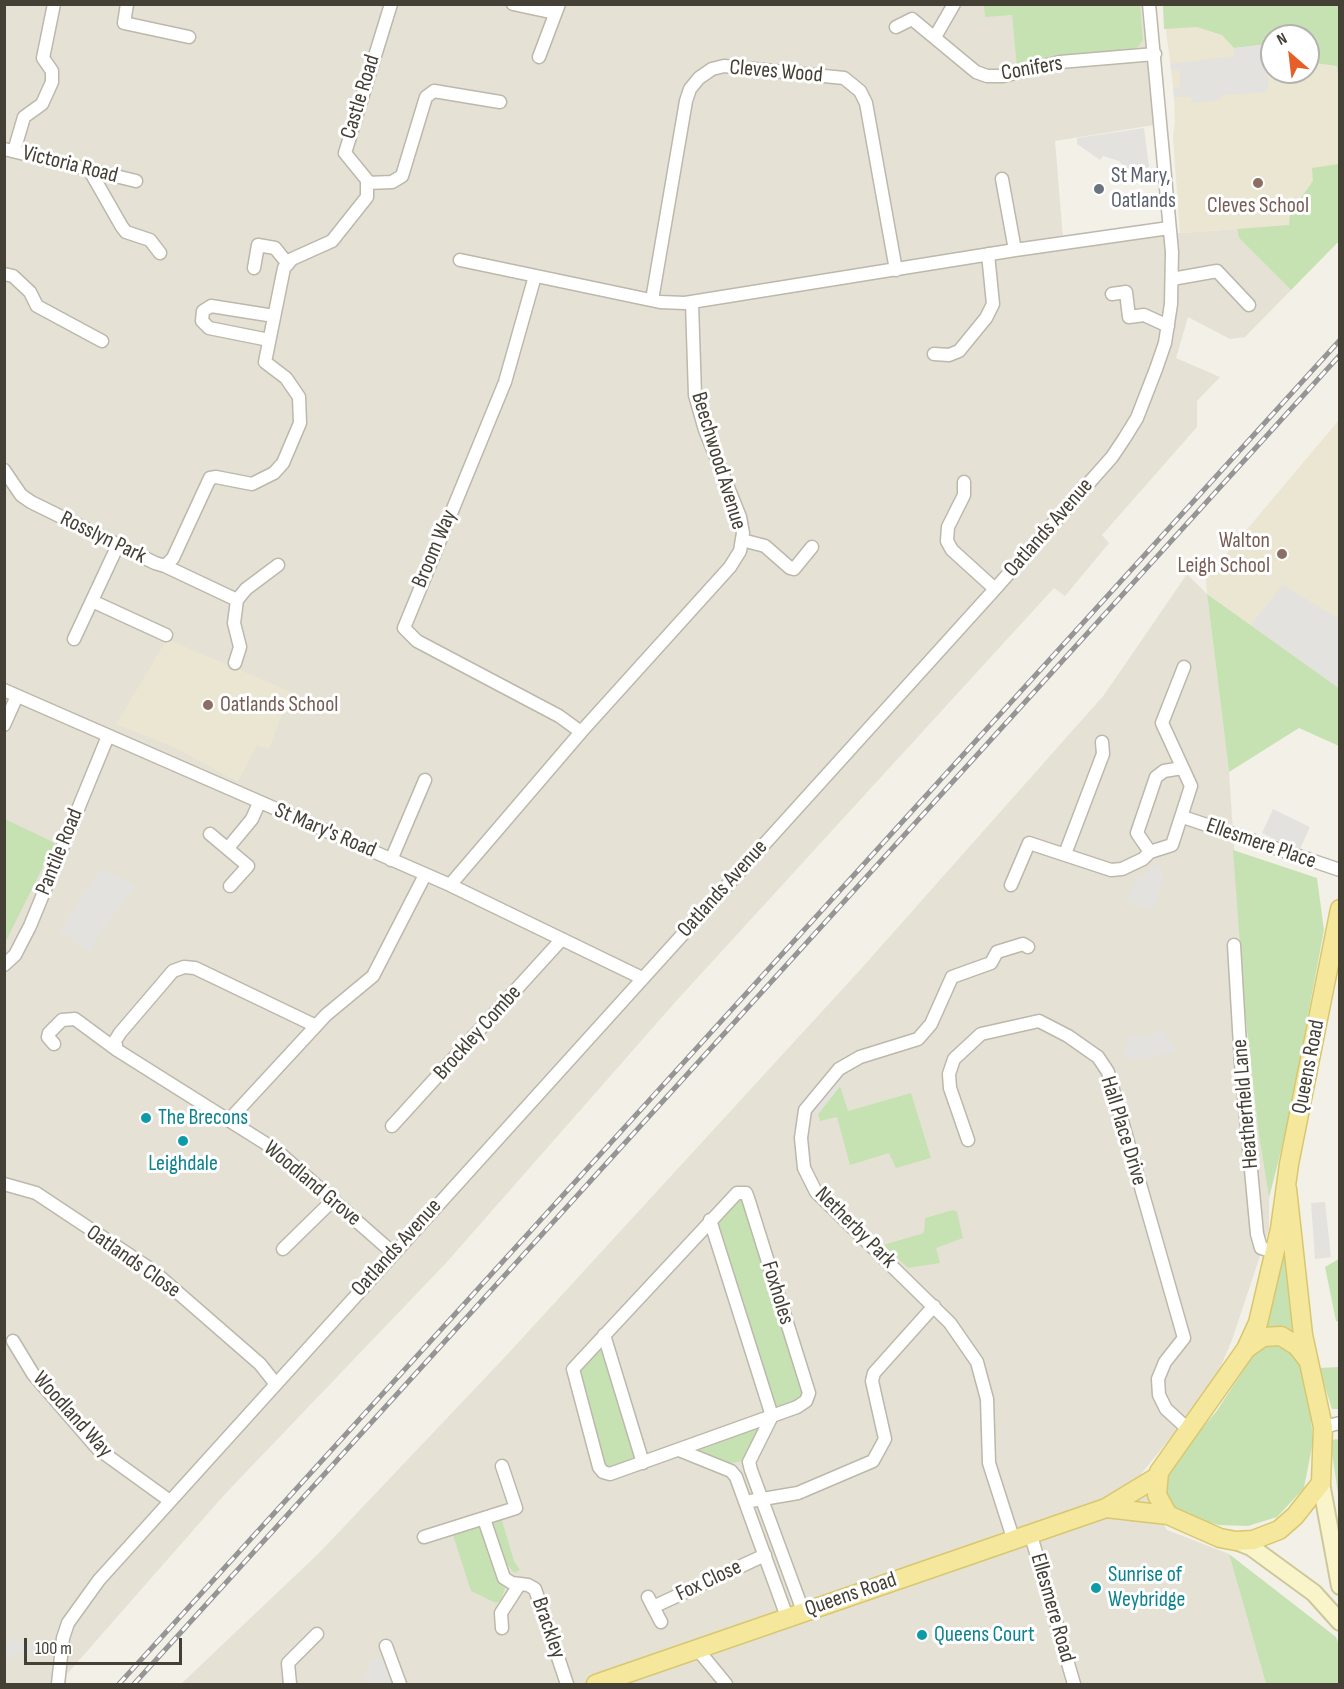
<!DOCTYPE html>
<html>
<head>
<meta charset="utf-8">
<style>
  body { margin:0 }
  #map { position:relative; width:1344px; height:1689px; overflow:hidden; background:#f2f0e7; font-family:"Sofia Sans Condensed",sans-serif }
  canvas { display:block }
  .frame { position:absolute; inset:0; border:6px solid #444036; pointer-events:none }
  .north { position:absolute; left:1260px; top:24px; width:60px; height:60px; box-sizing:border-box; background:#fff; border:2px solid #b4b3af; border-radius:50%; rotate:332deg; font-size:16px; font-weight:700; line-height:24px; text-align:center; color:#444036 }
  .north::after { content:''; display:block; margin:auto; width:21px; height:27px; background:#e65f29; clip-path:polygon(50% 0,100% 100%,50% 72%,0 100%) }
  .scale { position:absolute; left:24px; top:1638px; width:158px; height:27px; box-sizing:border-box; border:3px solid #444036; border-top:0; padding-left:8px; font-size:18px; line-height:21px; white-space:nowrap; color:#444036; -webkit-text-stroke:4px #fff; paint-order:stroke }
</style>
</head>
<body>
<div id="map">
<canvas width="1344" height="1689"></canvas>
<div class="frame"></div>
<div class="north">N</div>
<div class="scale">100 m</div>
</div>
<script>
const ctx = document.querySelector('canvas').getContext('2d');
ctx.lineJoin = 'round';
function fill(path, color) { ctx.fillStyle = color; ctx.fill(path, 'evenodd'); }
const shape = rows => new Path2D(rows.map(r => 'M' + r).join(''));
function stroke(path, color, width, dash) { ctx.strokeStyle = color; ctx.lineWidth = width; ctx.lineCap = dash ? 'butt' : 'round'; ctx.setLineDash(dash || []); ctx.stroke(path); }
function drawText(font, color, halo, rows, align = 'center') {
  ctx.font = font + ' "Sofia Sans Condensed",sans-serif'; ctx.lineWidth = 6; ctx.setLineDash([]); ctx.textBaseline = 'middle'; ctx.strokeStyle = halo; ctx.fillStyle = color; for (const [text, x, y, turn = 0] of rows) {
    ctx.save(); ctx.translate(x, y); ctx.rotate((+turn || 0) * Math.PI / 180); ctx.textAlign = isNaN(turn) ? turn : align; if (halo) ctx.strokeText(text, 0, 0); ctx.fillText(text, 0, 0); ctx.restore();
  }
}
const residential = shape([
  [5,5,1143,5,1154,125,1055,141,1064,250,1180,233,1237,229,1239,238,1291,290,1245,337,1230,339,1188,317,1176,358,1220,377,1197,401,1197,427,1102,535,1109,543,1065,596,1054,588,678,999,446,1263,225,1494,67,1674,66,1684,5,1684,4,943,54,844,5,819],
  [1187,574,1207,594,1229,772,1245,1012,1259,1136,1269,1198,1269,1229,1232,1340,1213,1385,1137,1479,1167,1530,1229,1554,1266,1684,181,1684,319,1553,504,1358,860,970,1104,695]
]);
const education = shape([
  [1163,5,1339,5,1339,241,1291,290,1239,238,1237,229,1180,233,1173,137,1175,121,1174,94],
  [1272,36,1308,36,1308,72,1272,72],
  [1339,420,1339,688,1207,594,1206,578],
  [167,639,291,692,269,749,257,745,238,782,174,747,116,724]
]);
const green = shape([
  [984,5,1140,5,1143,40,1137,48,1128,51,1017,68,1012,15,985,17],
  [1163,5,1339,5,1339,81,1337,66,1308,62,1308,36,1272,36,1271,59,1269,44,1234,48,1222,35,1197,27,1164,29],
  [1339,164,1339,241,1291,290,1239,238,1237,229,1289,225,1290,213,1313,181,1312,168],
  [1207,594,1339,688,1339,746,1299,728,1229,772],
  [5,819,55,843,5,943],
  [1233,850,1317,878,1324,930,1287,1127,1269,1198,1259,1136,1245,1012],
  [840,1086,848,1111,911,1093,931,1158,896,1168,889,1153,850,1165,837,1117,820,1121,818,1114],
  [742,1197,807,1387,801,1402,776,1409,717,1220],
  [953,1210,957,1212,963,1238,936,1248,940,1263,908,1268,883,1245,924,1233,925,1218],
  [1282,1253,1287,1253,1300,1339,1262,1332],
  [1339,1259,1339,1322,1336,1321,1325,1267],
  [601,1346,637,1459,611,1471,604,1465,578,1374],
  [1267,1346,1285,1346,1297,1357,1309,1397,1313,1441,1304,1488,1277,1517,1248,1526,1219,1525,1176,1513,1165,1502,1167,1469,1216,1412,1254,1354],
  [1339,1367,1339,1409,1332,1409,1319,1368],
  [762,1426,748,1458,742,1461,726,1464,699,1451,699,1448],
  [1339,1439,1339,1500,1330,1440],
  [500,1514,514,1561,520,1570,514,1573,504,1560,490,1522],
  [484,1519,504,1578,505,1589,500,1601,496,1603,471,1591,451,1529],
  [1229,1554,1336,1637,1339,1645,1339,1684,1266,1684]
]);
const parking = shape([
  [1270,44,1271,62,1265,64,1269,85,1266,92,1222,95,1221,100,1192,103,1191,97,1174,97,1173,89,1180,87,1180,73,1179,71,1171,70,1170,64,1234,56,1234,48],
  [1144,128,1149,167,1129,172,1119,161,1103,156,1100,160,1077,144,1077,138],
  [1283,585,1339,619,1339,688,1251,625],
  [1273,809,1310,827,1299,851,1262,833],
  [1157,864,1162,870,1162,882,1153,910,1127,902,1137,877,1144,878,1146,871],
  [102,868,135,885,88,951,60,931],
  [1164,1030,1168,1040,1174,1044,1175,1051,1152,1057,1126,1059,1125,1047,1130,1042,1126,1039,1128,1036,1144,1038],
  [837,1076,841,1085,818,1114,813,1112],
  [1325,1202,1331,1257,1315,1259,1311,1203],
  [6,1638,45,1648,46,1656,21,1653,5,1660],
  [383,1657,394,1684,367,1684,363,1674,371,1671,368,1663]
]);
const minor = shape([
  [127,4,124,23,189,37],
  [513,4,555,13],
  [896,27,912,19,976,72,987,76,1003,76,1060,62,1155,54],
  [935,37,954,4],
  [539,57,559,4],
  [4,149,136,181],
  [14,151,24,117,42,104,52,82,52,71,43,58,54,4],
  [90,171,122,227,126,232,150,240,160,253],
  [1002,179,1015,250],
  [367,183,392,182,402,176,426,97,434,91,500,102],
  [460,260,660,302,685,303,1015,250,1169,228],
  [254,268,258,245,275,248,288,264],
  [4,274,13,276,30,292,37,306,102,341],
  [535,276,505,382,404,628,417,641,559,716,581,732],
  [1172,279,1217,271,1249,305],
  [1112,294,1126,292,1129,317,1144,315,1168,326],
  [652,300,686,101,690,89,699,78,712,69,724,66,844,78,860,91,866,103,896,270],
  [269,340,209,328,202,321,203,311,211,306,274,316],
  [934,354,949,355,959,351,986,318,993,304,988,254],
  [4,470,21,495,31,502,155,563,165,566,173,558,210,478,216,477,252,484,274,473,283,463,300,423,299,397,286,378,265,362,284,268,292,259,332,241,367,197,367,180,345,153,391,4],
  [964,482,964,495,948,527,947,541,952,550,995,589],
  [742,540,765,546,790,568,794,569,812,547],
  [165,566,237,600],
  [92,601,166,635],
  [74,639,118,545],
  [235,663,240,647,234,623,237,600,246,589,278,565],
  [4,690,450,885,642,978],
  [4,725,17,696],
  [1183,817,1340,870],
  [210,834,248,866,230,886],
  [228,848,252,819,259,803],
  [1150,852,1137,833,1156,777,1164,771,1182,768],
  [1065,854,1103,754,1102,742],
  [391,860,425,780],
  [450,885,581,732,730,567,740,551,743,533,740,517,705,430,695,395,692,303],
  [1011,885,1029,843,1111,870,1122,869,1143,859,1150,852,1172,845,1191,786,1162,723,1184,667],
  [1234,945,1241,1063,1257,1234,1261,1248,1275,1252],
  [4,965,15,955,30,926,108,736],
  [54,1044,48,1037,49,1033,62,1020,75,1019,117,1050,276,1150,393,1253],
  [117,1050,115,1041,120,1033,173,971,184,967,195,968,316,1026],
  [229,1120,326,1015,373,976,425,875],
  [392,1126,562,939],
  [968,1140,950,1088,949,1074,954,1059,981,1034,1039,1021,1068,1036,1098,1057,1108,1072,1184,1338,1165,1362,1158,1379,1159,1395,1166,1409,1190,1431],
  [4,1184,36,1193,152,1270,260,1364,275,1383],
  [737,1193,746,1193,748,1198,809,1393,806,1401,797,1407,610,1474,603,1472,599,1467,573,1369,737,1193],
  [710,1220,772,1416,749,1462,751,1470,803,1611],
  [283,1249,332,1201],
  [604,1335,643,1463],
  [13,1341,33,1374,98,1449,170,1501],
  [1323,1427,1340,1423],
  [679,1450,731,1471,736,1477,787,1617],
  [745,1502,798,1493,873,1461,885,1439,872,1381,874,1373,934,1306],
  [484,1519,504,1578,512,1583,528,1585,535,1589,567,1684],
  [1030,1532,1074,1684],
  [424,1537,516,1508,502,1466],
  [1013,1538,989,1463,987,1399,977,1362,950,1323,816,1192,804,1168,801,1138,805,1110,839,1069,860,1057,918,1039,931,1024,952,977,991,963,997,952,1023,944,1028,947],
  [648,1597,661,1622],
  [653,1607,765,1555],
  [502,1628,501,1613,519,1585],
  [386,1646,400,1684],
  [698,1650,726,1684],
  [58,1684,63,1638,68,1623,99,1580,995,589,1112,457,1124,439,1137,418,1156,369,1165,343,1171,304,1172,252,1149,4],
  [290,1684,288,1663,317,1634]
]);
const secondary = shape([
  [1321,1483,1340,1586],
  [1236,1541,1251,1547,1314,1593,1340,1622]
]);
const primary = shape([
  [1246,1349,1258,1323,1280,1229,1289,1164,1340,909],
  [1106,1508,1168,1515,1220,1538,1236,1541,1253,1540,1279,1530,1295,1516,1321,1483,1323,1427,1303,1335,1287,1189],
  [1168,1515,1157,1495,1159,1472,1246,1349,1263,1337,1281,1336,1297,1346,1307,1359],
  [596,1684,1106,1508,1157,1477]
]);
const rail = shape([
  [119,1684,1340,340],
  [134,1684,1340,355]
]);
const markers = [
  [1258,183,6,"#8d6e63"],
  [1099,189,6,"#6b7280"],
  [1282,554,6,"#8d6e63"],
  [208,705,6,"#8d6e63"],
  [146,1118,6,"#0f9aa8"],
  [183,1141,6,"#0f9aa8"],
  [1096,1588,6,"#0f9aa8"],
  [922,1635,6,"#0f9aa8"]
];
const streetNames = [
  ["Conifers",1032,69,-10],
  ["Cleves Wood",776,72,5],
  ["Castle Road",361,97,-73],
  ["Victoria Road",70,165,14],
  ["Beechwood Avenue",718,461,73],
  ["Oatlands Avenue",1049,528,-49],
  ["Rosslyn Park",103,538,26],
  ["Broom Way",435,549,-67],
  ["St Mary's Road",325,831,23],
  ["Ellesmere Place",1261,844,19],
  ["Pantile Road",60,852,-68],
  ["Oatlands Avenue",723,889,-48],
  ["Brockley Combe",478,1033,-48],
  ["Queens Road",1309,1067,-79],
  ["Heatherfield Lane",1246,1104,-95],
  ["Hall Place Drive",1123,1131,73],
  ["Woodland Grove",312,1184,40],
  ["Netherby Park",855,1228,45],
  ["Oatlands Avenue",397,1248,-48],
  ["Oatlands Close",133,1262,35],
  ["Foxholes",777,1293,73],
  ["Woodland Way",72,1415,48],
  ["Fox Close",709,1581,-25],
  ["Queens Road",851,1595,-19],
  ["Ellesmere Road",1052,1608,74],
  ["Brackley",548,1628,71]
];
const worshipNames = [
  ["St Mary,",1111,176],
  ["Oatlands",1111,201]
];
const educationNames = [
  ["Cleves School",1258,206],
  ["Walton",1270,541,"right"],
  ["Leigh School",1270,566,"right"],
  ["Oatlands School",220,705,"left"]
];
const cultureNames = [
  ["The Brecons",158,1118],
  ["Leighdale",183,1164,"center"],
  ["Sunrise of",1108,1575],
  ["Weybridge",1108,1600],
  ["Queens Court",934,1635]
];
fill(residential, '#e5e2d5');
fill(education, '#eae6d2');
fill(green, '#c6e2b3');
fill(parking, '#e3e2de');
stroke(minor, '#bcb8aa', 15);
stroke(secondary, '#cdc79a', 20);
stroke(primary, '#d8c76e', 21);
stroke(minor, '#fff', 12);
stroke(secondary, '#f9f4c9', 16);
stroke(primary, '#f5e89c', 18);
stroke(rail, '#959595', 5);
stroke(rail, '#fff', 3, [9]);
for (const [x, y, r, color] of markers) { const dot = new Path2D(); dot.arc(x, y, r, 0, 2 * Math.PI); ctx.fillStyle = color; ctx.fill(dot); stroke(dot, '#fff', 2); }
drawText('22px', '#444036', '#fff', streetNames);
drawText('22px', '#5b616d', '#fff', worshipNames, 'left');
drawText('22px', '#785e54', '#fff', educationNames);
drawText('22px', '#0d838f', '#fff', cultureNames, 'left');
</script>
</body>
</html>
